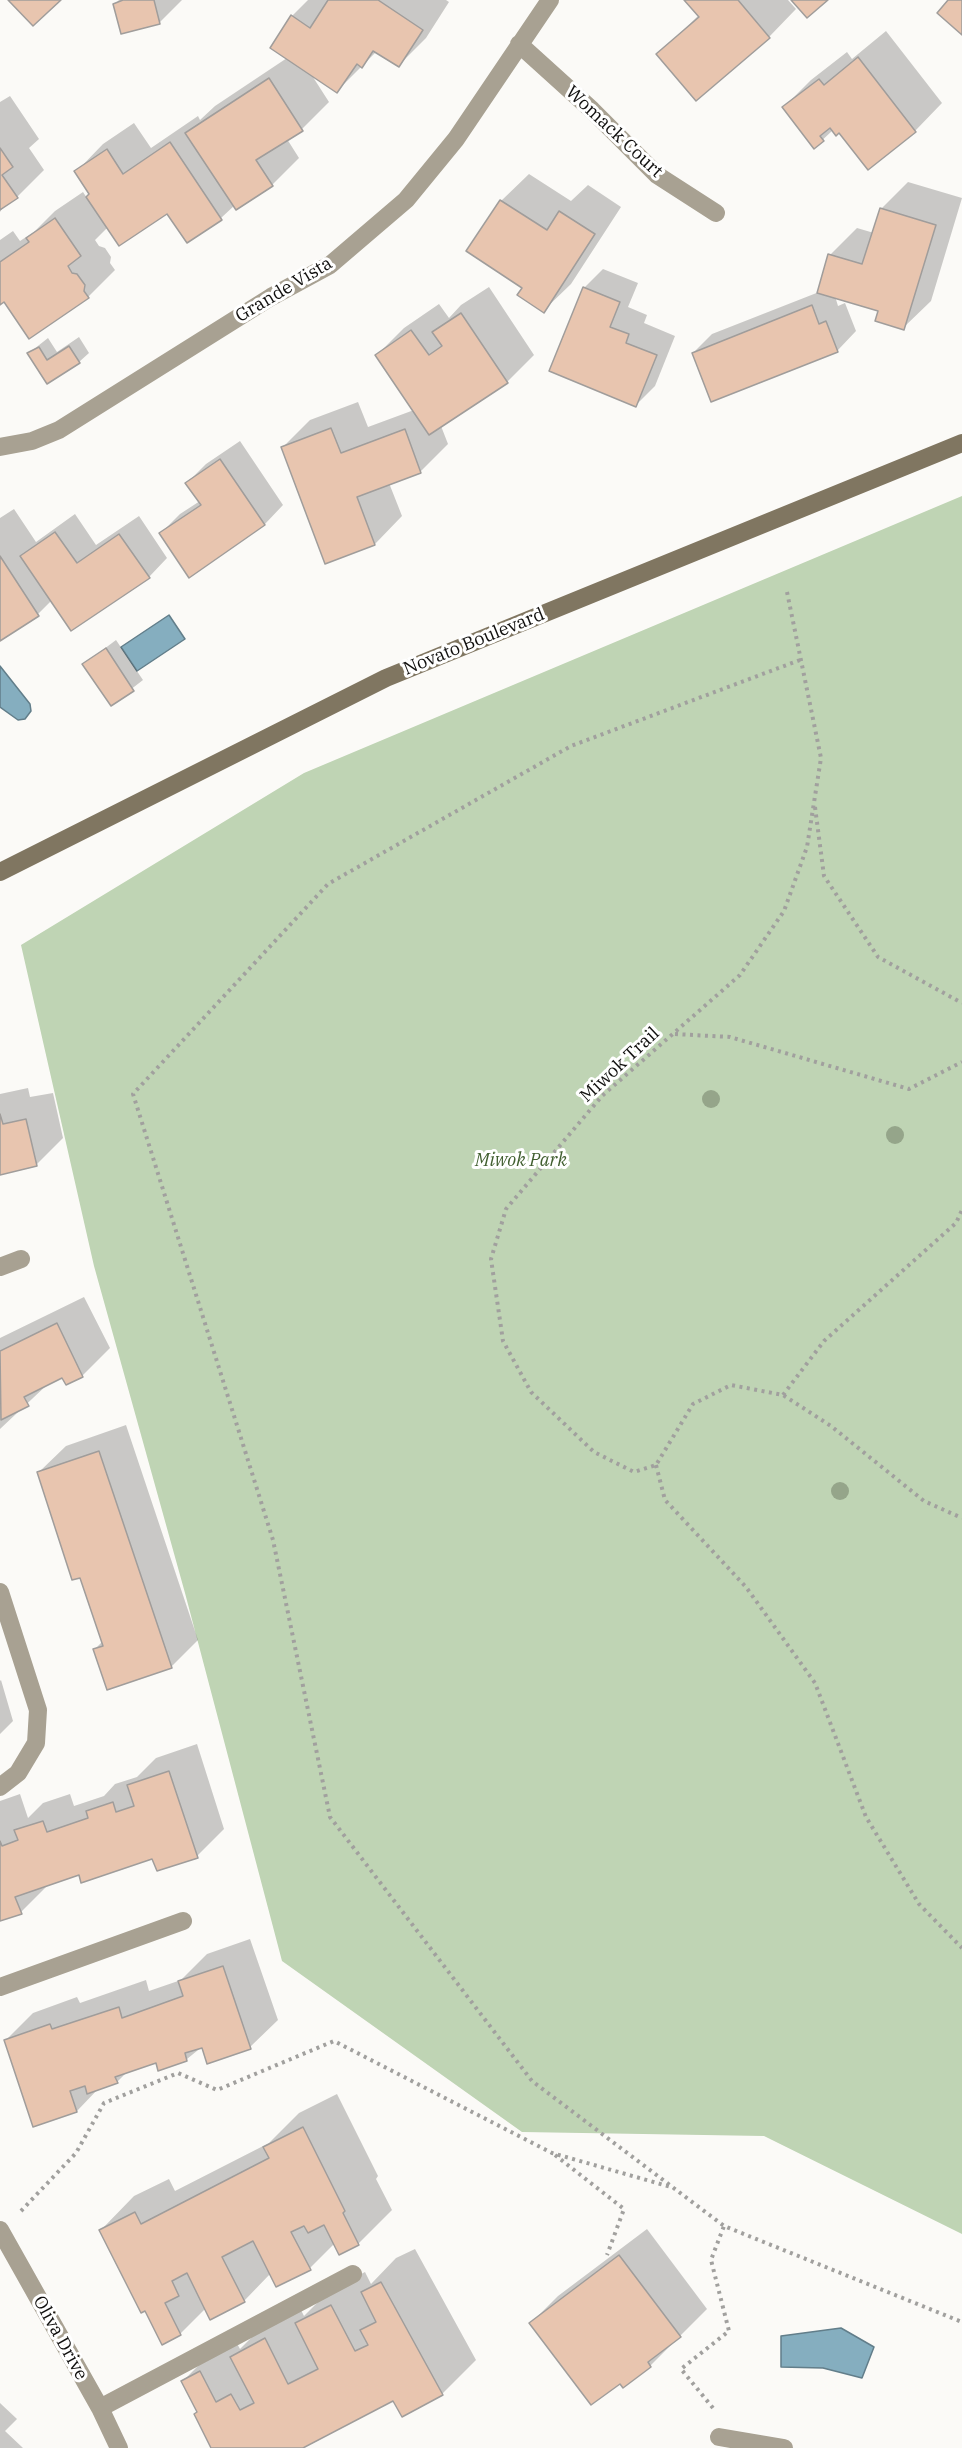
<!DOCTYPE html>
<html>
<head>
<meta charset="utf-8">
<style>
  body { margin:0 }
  canvas { display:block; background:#fbfaf7 }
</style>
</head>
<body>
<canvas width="962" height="2448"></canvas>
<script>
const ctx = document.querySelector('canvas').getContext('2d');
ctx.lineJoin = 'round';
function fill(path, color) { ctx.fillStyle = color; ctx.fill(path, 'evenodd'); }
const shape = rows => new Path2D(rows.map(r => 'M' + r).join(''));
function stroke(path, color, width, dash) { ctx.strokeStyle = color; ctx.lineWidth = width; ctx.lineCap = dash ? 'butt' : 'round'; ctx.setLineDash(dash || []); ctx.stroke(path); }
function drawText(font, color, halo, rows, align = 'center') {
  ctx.font = font + ' "IBM Plex Serif",serif'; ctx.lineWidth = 6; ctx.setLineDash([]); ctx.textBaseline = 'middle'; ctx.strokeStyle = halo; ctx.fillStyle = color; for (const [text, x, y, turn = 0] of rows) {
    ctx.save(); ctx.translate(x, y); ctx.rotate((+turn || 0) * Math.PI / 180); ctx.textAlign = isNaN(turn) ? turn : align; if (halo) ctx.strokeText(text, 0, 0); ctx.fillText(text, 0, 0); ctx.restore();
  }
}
const green = shape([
  [962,496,962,2234,764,2136,522,2132,282,1961,185,1593,94,1266,21,945,304,773]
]);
const water = shape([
  [169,615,185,639,137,671,121,647,169,615],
  [0,666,30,704,31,711,25,719,18,720,0,707,0,666],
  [841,2328,874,2347,862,2378,823,2368,781,2367,781,2336,841,2328]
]);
const shadow = shape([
  [119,0,182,0,159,23,115,4],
  [308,0,446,0,449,2,426,38,399,65,377,51,337,91,311,74,329,102,302,129,287,139,299,158,272,185,235,205,221,218,187,241,167,212,108,227,95,240,99,246,105,248,111,257,110,263,115,270,88,297,4,300,0,303,0,240,13,231,20,241,35,231,55,211,83,192,87,198,91,194,76,172,103,144,134,123,151,148,198,116,200,120,215,106,287,58,292,16],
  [686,0,788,0,796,9,769,37,696,99,658,54,699,15],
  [886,31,942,103,915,131,868,167,840,131,833,130,815,147,784,107,811,80,847,52,852,59],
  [10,96,39,139,29,148,44,170,17,197,4,206,0,212,0,102],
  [529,174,571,201,588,185,621,207,571,284,543,311,524,287,468,251,501,201],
  [908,182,962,198,931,301,903,328,880,310,835,296,838,306,845,303,856,331,838,350,712,400,693,353,712,334,819,292,830,255,857,228,874,233,881,209],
  [603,269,638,283,628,307,647,315,644,323,675,336,655,386,636,405,584,288],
  [489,287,534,355,507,382,441,426,448,444,421,471,389,483,402,516,375,544,326,562,283,447,310,420,358,402,368,427,414,410,377,355,404,328,439,304,449,318,461,305],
  [79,337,89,353,79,362,47,382,29,353,48,338,57,352],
  [240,441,283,505,265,524,189,575,161,533,180,514,200,501,187,483,206,464],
  [14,509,36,542,75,514,96,545,139,516,167,558,149,577,52,600,38,614,0,639,0,518],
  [116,640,143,680,112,704,84,664],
  [28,1088,30,1097,53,1093,63,1138,36,1165,0,1173,0,1094],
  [84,1297,110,1348,82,1376,63,1376,49,1383,0,1429,0,1338],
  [126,1425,198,1640,171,1667,95,1649,103,1641,81,1576,38,1473,66,1446],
  [1,1680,13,1721,0,1734,0,1681],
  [197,1744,224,1829,197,1856,153,1857,79,1874,48,1885,21,1912,0,1919,0,1801,20,1794,28,1818,43,1803,70,1794,74,1806,104,1796,115,1784,137,1777,156,1758],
  [250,1939,278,2020,250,2047,203,2046,187,2059,157,2061,128,2071,117,2082,99,2088,77,2111,6,2040,33,2013,77,1997,80,2003,146,1980,149,1991,181,1980,207,1954],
  [337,2094,378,2176,376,2179,392,2210,358,2244,335,2243,310,2268,271,2273,244,2301,206,2308,180,2334,101,2230,134,2196,169,2179,175,2191,269,2143,299,2113],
  [647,2229,707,2309,650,2366,620,2382,531,2323,558,2296],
  [415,2249,476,2360,442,2394,394,2399,304,2448,213,2448,199,2412,183,2381,217,2347,234,2338,240,2349,266,2323,299,2306,304,2316,330,2290,365,2272,371,2284,396,2258],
  [0,2403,17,2419,5,2431,23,2448,0,2448]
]);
const building = shape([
  [8,0,61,0,33,26,8,0],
  [123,0,154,0,160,24,121,34,113,4,123,0],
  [328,0,378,0,423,30,399,67,373,51,362,68,357,64,337,93,270,48,291,15,310,28,328,0],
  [684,0,738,0,770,38,696,101,656,54,699,17,684,0],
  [791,0,828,0,807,18,791,0],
  [948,0,962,0,962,35,937,13,948,0],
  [858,57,916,132,868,170,839,133,836,136,830,128,820,136,824,141,814,149,782,107,819,79,824,85,858,57],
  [269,78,303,131,256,160,273,186,236,210,185,133,269,78],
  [170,142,222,220,187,243,167,214,119,246,86,197,89,194,74,171,107,149,123,174,170,142],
  [0,148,13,167,2,175,18,198,0,210,0,148],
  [500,200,547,230,559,211,595,234,544,313,517,295,522,288,466,251,500,200],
  [880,208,936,225,904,330,875,321,878,311,817,293,828,254,862,264,880,208],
  [55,218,81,256,68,266,72,273,77,274,85,285,84,291,89,298,29,339,4,302,0,305,0,262,29,242,26,238,55,218],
  [583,287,620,302,610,327,629,334,626,343,657,355,636,407,549,371,583,287],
  [812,305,819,324,826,321,838,352,711,402,692,353,812,305],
  [461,313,508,383,429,435,375,355,411,330,429,355,442,346,432,332,461,313],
  [69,346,80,363,47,384,27,353,39,347,47,360,69,346],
  [331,428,341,453,405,429,421,473,357,497,375,545,325,564,281,447,331,428],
  [220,459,265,525,189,578,159,533,201,505,185,483,220,459],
  [55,532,77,563,119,534,150,578,71,631,20,556,55,532],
  [0,556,39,616,0,641,0,556],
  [106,648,134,691,111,706,82,664,106,648],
  [0,1114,3,1124,26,1119,37,1166,0,1175,0,1114],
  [57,1323,83,1377,66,1385,62,1378,24,1397,29,1406,1,1420,0,1351,57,1323],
  [99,1451,172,1668,107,1690,93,1649,103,1646,80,1578,72,1580,37,1472,99,1451],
  [169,1771,198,1858,157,1871,152,1859,81,1883,79,1875,15,1897,22,1914,0,1921,0,1841,2,1846,18,1840,14,1830,43,1821,47,1832,88,1818,86,1811,113,1802,116,1812,134,1806,127,1785,169,1771],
  [223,1966,251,2049,207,2064,202,2048,185,2053,187,2061,158,2071,156,2063,115,2077,118,2083,87,2094,85,2086,70,2091,77,2112,33,2127,4,2040,50,2024,52,2029,119,2007,122,2018,183,1996,178,1981,223,1966],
  [303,2127,345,2211,343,2213,359,2245,339,2255,324,2225,308,2233,304,2226,291,2232,311,2270,276,2287,253,2241,222,2257,245,2302,210,2320,187,2273,172,2281,179,2296,165,2303,181,2335,162,2345,145,2311,141,2313,99,2230,135,2212,141,2224,269,2158,263,2147,303,2127],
  [619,2255,681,2337,648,2362,651,2367,623,2388,620,2384,591,2405,529,2323,619,2255],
  [381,2282,443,2395,402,2417,393,2401,303,2448,211,2448,194,2414,197,2412,181,2381,200,2371,216,2402,231,2394,240,2410,254,2403,230,2357,265,2338,288,2384,318,2369,295,2323,331,2305,355,2351,368,2345,360,2330,376,2322,361,2292,381,2282]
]);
const path = shape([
  [787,592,821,758,807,847,784,911,740,975,602,1096,506,1209,491,1259,503,1341,531,1392,594,1452,634,1472,656,1465,693,1404,731,1385,783,1395,831,1426,924,1501,962,1518],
  [800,660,571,746,328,884,133,1094,273,1540,330,1817,532,2081,724,2226,962,2322],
  [815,807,824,876,878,957,962,1003],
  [675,1034,730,1037,909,1089,962,1062],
  [783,1395,824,1341,956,1223,962,1210],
  [656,1465,665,1500,746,1587,815,1683,866,1817,919,1904,962,1948],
  [555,2155,624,2209,607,2255],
  [21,2211,76,2153,104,2103,178,2073,217,2090,334,2041,552,2153,671,2187],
  [713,2408,681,2369,729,2331,711,2260,724,2226]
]);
const street = shape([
  [519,44,592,110,657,175,716,213],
  [0,447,32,441,59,430,271,297,330,265,406,200,456,139,550,0],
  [0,1267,21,1259],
  [0,1592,38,1710,36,1743,18,1773,0,1787],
  [0,1987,183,1921],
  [0,2230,100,2408,119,2448],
  [100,2408,353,2274],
  [719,2437,784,2448]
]);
const secondary = shape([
  [0,872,386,678,962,443]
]);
const trees = [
  [711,1099],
  [895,1135],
  [840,1491]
];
const streetNames = [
  ["Womack Court",614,132,43],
  ["Grande Vista",284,290,-31],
  ["Novato Boulevard",474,642,-22],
  ["Miwok Trail",620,1065,-43],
  ["Oliva Drive",60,2338,61]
];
const parkNames = [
  ["Miwok Park",521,1161]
];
fill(green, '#bfd4b4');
fill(water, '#85aebf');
stroke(water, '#627e8a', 1.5);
fill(shadow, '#0003');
fill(building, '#e8c5af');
stroke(building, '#a09d9b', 1.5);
stroke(path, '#a1a09e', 4, [3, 4.5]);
stroke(street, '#a8a192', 18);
stroke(secondary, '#807661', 18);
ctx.fillStyle = '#95a58a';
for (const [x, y] of trees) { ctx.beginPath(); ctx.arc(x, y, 9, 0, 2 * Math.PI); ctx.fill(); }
drawText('18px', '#100f0e', '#fff', streetNames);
drawText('italic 18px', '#415f30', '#fff', parkNames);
</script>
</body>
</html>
